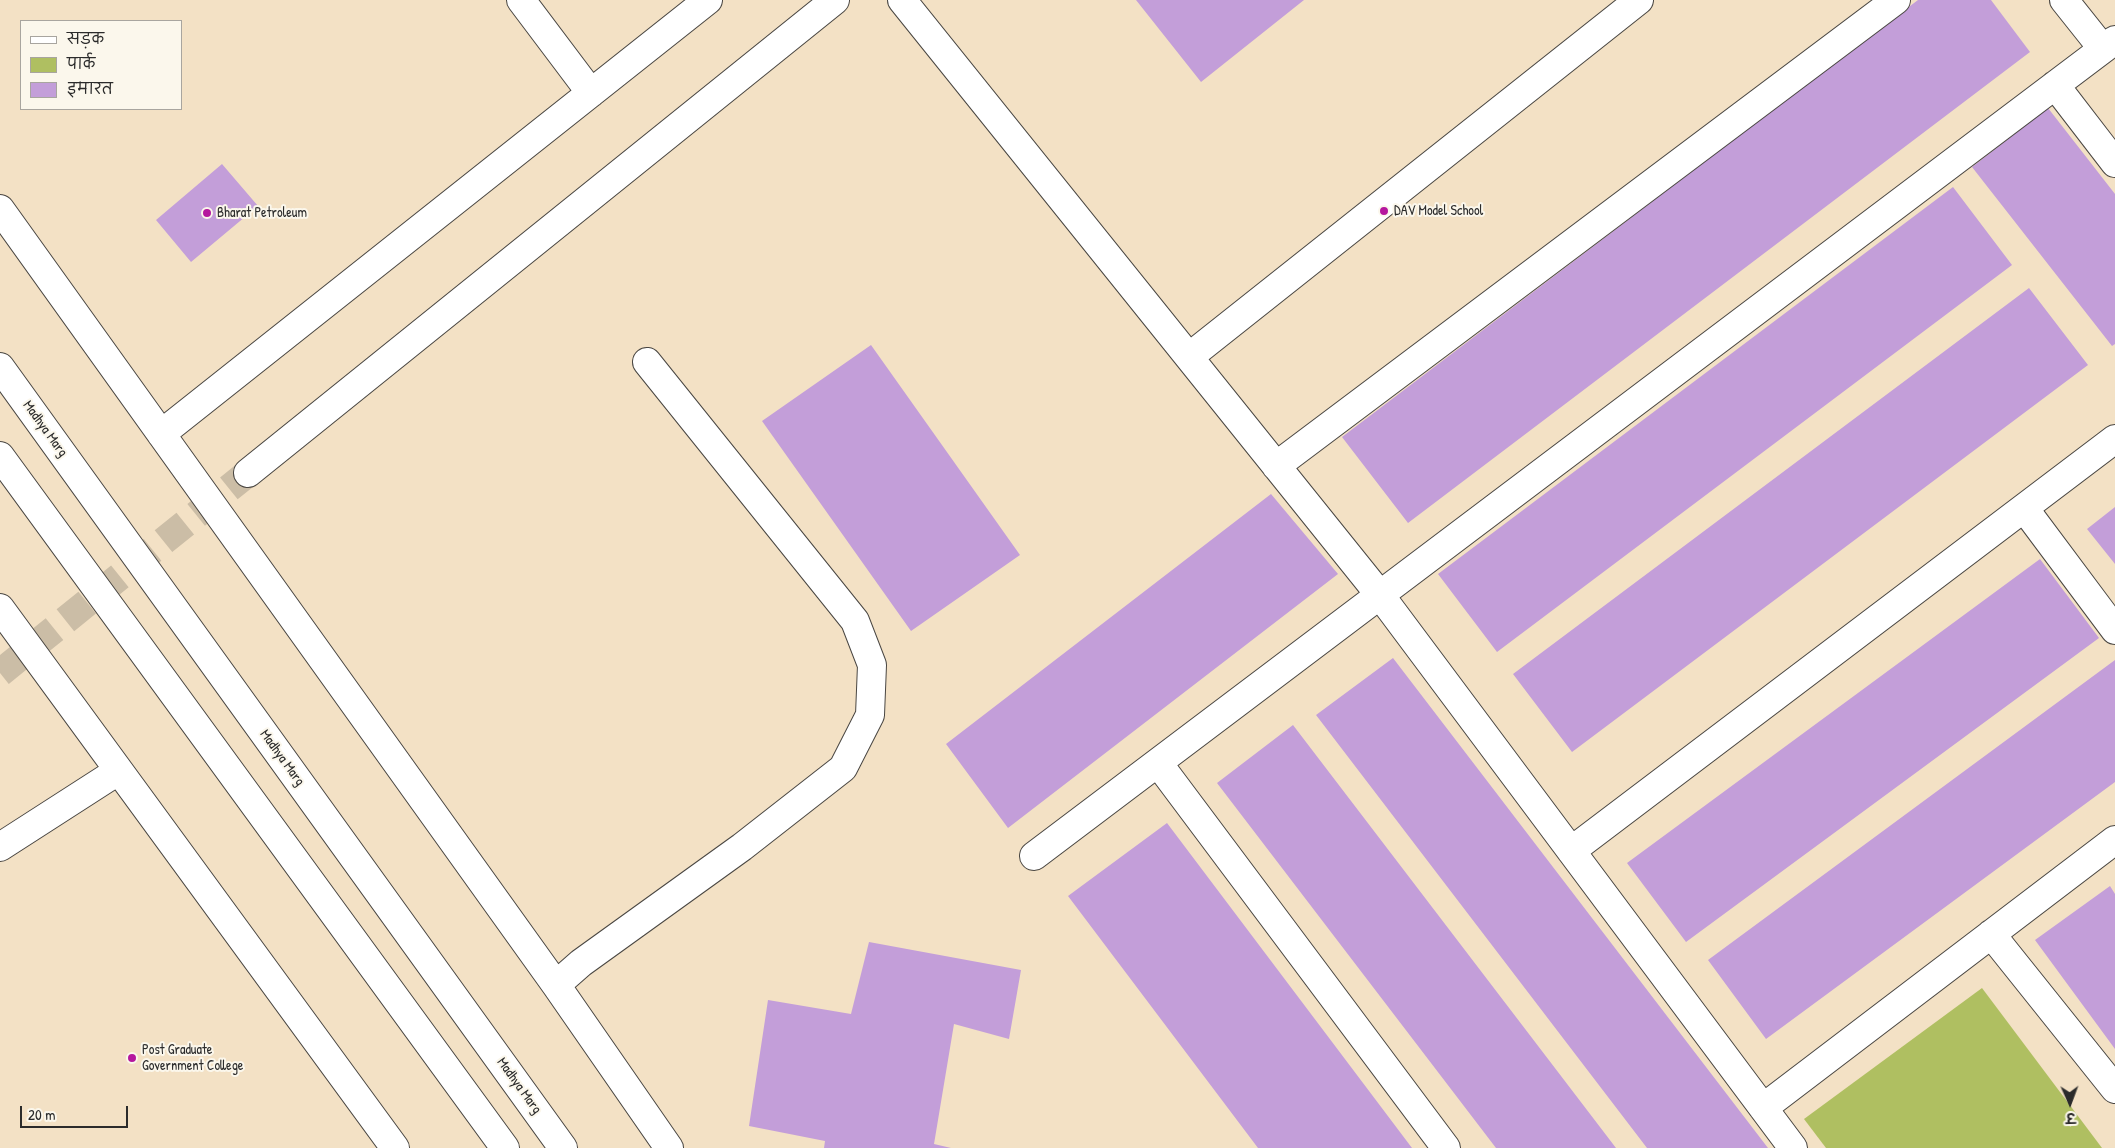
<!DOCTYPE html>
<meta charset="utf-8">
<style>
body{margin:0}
#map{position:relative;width:2115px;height:1148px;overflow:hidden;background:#f3e1c5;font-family:"Patrick Hand","Playpen Sans Deva",sans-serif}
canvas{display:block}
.legend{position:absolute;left:20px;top:20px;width:162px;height:90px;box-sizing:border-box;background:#fbf7ec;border:1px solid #a8a59f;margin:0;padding:6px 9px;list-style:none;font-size:15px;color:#2b2b2b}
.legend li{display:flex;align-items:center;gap:10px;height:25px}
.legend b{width:25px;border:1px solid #a8a59f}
.north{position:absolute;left:2045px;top:1078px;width:50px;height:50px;-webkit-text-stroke:4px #fbf7ec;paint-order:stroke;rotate:178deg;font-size:14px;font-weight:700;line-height:20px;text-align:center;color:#2b2b2b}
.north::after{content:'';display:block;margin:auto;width:18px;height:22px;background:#2b2b2b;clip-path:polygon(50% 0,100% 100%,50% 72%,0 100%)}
.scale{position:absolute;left:20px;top:1106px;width:108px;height:22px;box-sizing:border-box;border:2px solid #2b2b2b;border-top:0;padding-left:6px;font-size:15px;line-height:18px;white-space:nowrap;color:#2b2b2b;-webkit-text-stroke:4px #fbf7ec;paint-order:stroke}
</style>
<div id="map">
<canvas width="2115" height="1148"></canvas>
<ul class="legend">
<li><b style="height:6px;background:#fff"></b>सड़क</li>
<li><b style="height:14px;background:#afbf61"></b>पार्क</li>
<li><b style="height:14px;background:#c39ed9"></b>इमारत</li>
</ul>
<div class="north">उ</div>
<div class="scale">20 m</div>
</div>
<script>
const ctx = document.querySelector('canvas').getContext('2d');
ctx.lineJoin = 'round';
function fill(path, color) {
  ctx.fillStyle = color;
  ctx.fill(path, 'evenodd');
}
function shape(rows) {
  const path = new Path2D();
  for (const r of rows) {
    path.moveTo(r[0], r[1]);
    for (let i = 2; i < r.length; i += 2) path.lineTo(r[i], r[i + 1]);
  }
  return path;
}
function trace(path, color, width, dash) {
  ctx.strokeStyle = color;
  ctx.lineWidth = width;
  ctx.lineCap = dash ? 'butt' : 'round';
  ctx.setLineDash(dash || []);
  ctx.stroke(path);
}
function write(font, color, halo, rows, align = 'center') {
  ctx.font = font + ' "Patrick Hand",sans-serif';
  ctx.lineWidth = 4;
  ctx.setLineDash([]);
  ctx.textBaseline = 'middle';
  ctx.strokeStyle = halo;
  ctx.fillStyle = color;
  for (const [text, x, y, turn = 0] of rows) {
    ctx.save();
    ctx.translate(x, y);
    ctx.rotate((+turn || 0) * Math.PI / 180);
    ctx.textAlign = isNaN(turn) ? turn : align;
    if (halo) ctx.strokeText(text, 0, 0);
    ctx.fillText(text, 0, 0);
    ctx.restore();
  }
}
fill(shape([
 [1982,988,2102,1148,1826,1148,1804,1119]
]), '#afbf61');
fill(shape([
 [1136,0,1304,0,1201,82],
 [1918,0,1991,0,2030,52,1408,523,1342,437],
 [2048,108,2115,194,2115,344,2112,346,1972,167],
 [222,164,258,206,191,262,156,220],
 [1953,187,2012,265,1497,652,1438,574],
 [2029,288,2088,365,1572,752,1513,674],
 [871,345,1020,555,911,631,762,421],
 [1271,494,1338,574,1008,828,946,744],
 [2115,507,2115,564,2087,529],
 [2040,559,2099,638,1686,942,1627,863],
 [1393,658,1768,1148,1647,1148,1316,715],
 [2115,660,2115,782,1766,1039,1708,960],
 [1293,725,1616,1148,1496,1148,1217,783],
 [1167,823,1412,1148,1258,1148,1068,896],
 [2110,886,2115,894,2115,1049,2035,940],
 [869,942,1021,970,1009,1039,954,1024,934,1144,951,1148,824,1148,825,1141,749,1126,768,1000,851,1014]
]), '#c39ed9');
trace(shape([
 [0,673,248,473]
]), '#cbbda6', 28, [28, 14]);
const minor = shape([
 [521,0,591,93],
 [902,0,1380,595,1793,1148],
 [2064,0,2103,49],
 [2055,85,2115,163],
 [0,209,556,985,669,1148],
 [1189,357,1639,0],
 [161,434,708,0],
 [1276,466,1896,0],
 [248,473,835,0],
 [2024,508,2115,630],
 [0,608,395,1148],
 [1158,763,1446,1148],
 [0,847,118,771],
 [1571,851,2115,439],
 [1034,856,2115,40],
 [1991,934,2115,1089],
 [556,985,581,963,742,847,843,768,870,715,872,665,855,621,647,362],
 [1763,1108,2115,840]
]);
const major = shape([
 [0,367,563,1148],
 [0,456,505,1148]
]);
trace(minor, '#494642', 30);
trace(major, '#494642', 30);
trace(minor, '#fff', 28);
trace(major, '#fff', 28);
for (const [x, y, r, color] of [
 [1384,211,5,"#b5179e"],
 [207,213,5,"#b5179e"],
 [132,1058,5,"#b5179e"]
]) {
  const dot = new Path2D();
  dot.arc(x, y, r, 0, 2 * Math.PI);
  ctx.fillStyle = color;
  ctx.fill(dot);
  trace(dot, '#fbf7ec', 2);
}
write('14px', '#2b2b2b', '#fbf7ec', [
 ["DAV Model School",1394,211],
 ["Bharat Petroleum",217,213],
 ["Post Graduate",142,1050],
 ["Government College",142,1066]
], 'left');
write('14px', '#2b2b2b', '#fbf7ec', [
 ["Madhya Marg",45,429,54],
 ["Madhya Marg",282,758,54],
 ["Madhya Marg",519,1086,54]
]);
</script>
